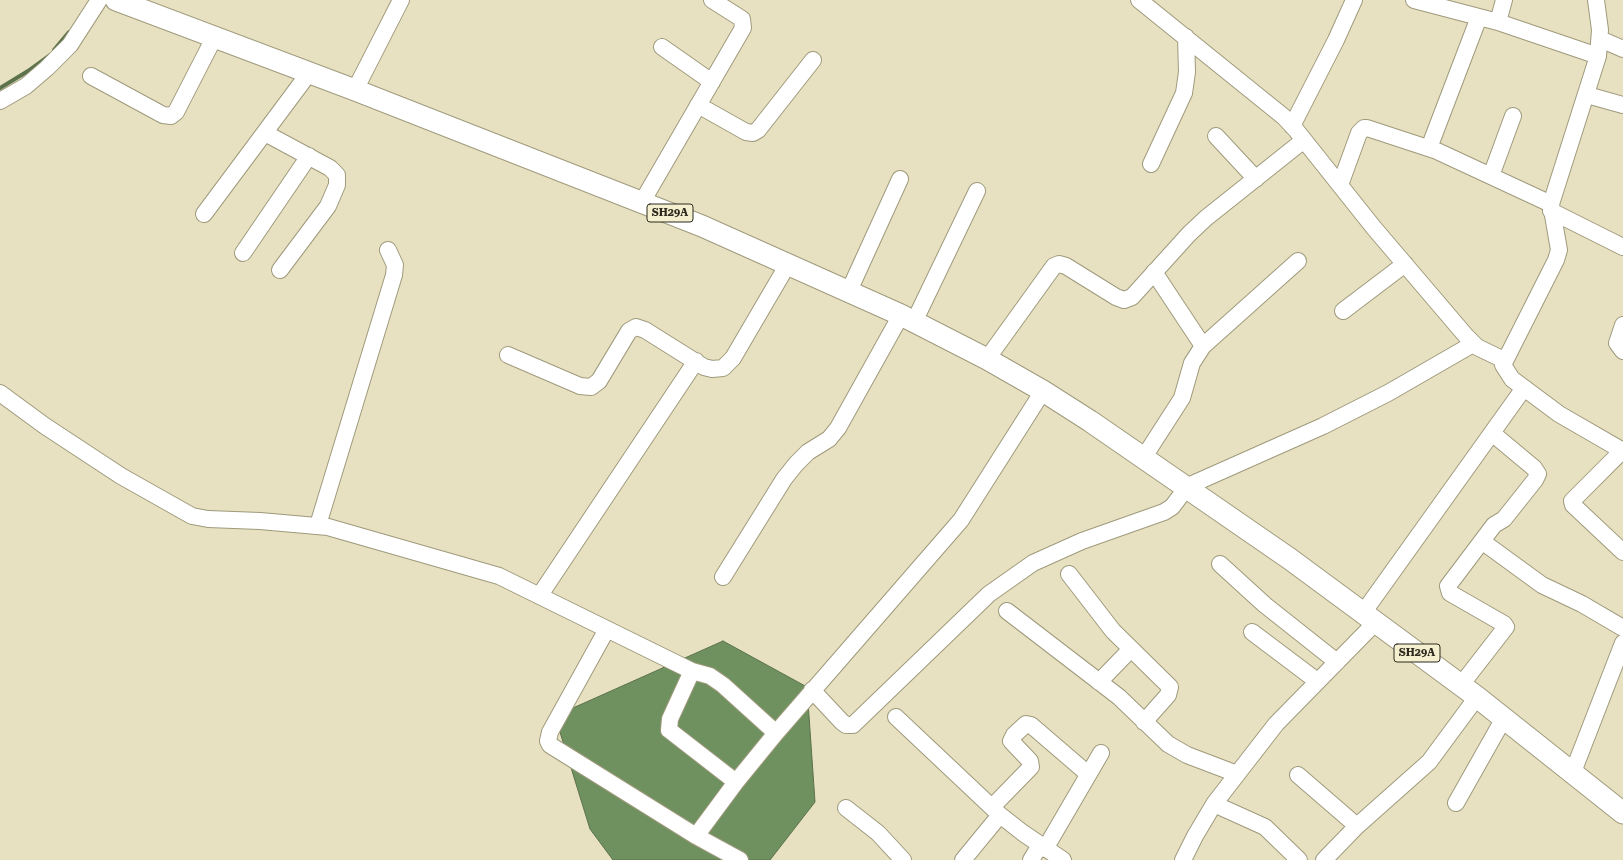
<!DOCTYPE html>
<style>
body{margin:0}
canvas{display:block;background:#e7e1c1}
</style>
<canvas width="1623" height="860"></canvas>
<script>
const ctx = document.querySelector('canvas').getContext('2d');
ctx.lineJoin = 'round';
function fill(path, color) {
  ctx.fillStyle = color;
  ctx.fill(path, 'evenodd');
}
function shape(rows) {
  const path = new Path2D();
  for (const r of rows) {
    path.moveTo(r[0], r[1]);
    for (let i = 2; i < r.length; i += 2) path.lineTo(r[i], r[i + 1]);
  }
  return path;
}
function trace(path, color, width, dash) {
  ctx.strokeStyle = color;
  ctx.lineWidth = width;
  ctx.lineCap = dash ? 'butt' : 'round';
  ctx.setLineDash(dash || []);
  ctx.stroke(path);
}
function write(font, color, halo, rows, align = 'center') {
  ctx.font = font + ' "Roboto Serif",serif';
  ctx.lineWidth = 4;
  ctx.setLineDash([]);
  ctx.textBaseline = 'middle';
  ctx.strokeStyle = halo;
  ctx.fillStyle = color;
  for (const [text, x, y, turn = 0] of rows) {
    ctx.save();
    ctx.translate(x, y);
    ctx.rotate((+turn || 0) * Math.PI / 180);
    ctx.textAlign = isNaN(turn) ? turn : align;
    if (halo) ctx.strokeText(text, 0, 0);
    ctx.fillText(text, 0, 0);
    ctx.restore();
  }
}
const water = shape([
 [723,641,807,687,815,802,770,860,613,860,590,829,555,716,723,641]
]);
fill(water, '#6f9160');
trace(water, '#5b724c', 1);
trace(shape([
 [54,50,69,32],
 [0,88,28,71,50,55]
]), '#5b724c', 4);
const minor = shape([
 [1139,0,1284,117,1296,130,1374,228,1466,336,1477,347,1504,360],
 [1414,0,1498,22,1598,56],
 [1596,0,1600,30,1598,56,1551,204,1559,250,1556,260,1503,365,1512,379,1559,414,1623,451],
 [1498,22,1504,0],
 [1600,39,1623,49],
 [662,47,712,82],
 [91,76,163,115,171,116,176,112,215,36],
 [355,90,401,0],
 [1587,95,1623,105],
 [0,101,26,86,47,68,70,45,99,0],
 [698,105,746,132,753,133,758,130,813,60],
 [1292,126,1336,40,1354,0],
 [265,133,330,168,337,175,337,185,328,206,280,270],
 [1216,136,1256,179],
 [1429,148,1479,17],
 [1151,164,1184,93,1187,72,1186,37],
 [1491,176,1513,116],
 [1340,185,1359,133,1364,128,1367,128,1437,151,1551,204],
 [642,202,743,28,742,19,712,0],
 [1551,211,1623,247],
 [204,214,309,73],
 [243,253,309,156],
 [1154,272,1203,346],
 [849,291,900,179],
 [1343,311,1405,264],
 [914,322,977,191],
 [1623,325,1617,343,1623,351],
 [508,355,580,386,591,387,599,381,629,331,636,327,645,330,704,367,712,369,723,368,733,358,788,264],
 [987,359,1054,266,1059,264,1066,266,1116,297,1124,300,1132,297,1189,234,1206,218,1304,140],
 [0,393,45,426,121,476,192,516,208,519,260,521,328,527,499,576,692,671,710,676,723,685,776,733],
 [1623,450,1572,501,1573,505,1623,552],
 [1144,457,1182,398,1192,363,1203,346,1298,261],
 [318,525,394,275,395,265,388,250],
 [1483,542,1542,585,1582,604,1623,628],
 [1220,564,1265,605,1337,662],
 [1069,574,1113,631,1170,687,1168,695,1144,722],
 [723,577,784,479,796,464,808,452,829,439,838,428,901,315],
 [540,595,696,361],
 [1007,611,1119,697,1168,744,1187,755,1237,774],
 [1363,613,1524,388],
 [607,629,550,732,548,741,550,745,696,836,740,860],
 [1252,632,1317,681],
 [692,671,670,719,669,730,736,782],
 [1099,682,1131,649],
 [1461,685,1506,627,1504,624,1450,593,1448,586,1494,525,1504,519,1535,480,1538,474,1534,468,1492,433],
 [812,690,842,722,846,725,853,725,989,594,1033,563,1082,541,1164,512,1172,507,1188,486,1323,426,1388,393,1473,344],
 [896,717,1000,815,1023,833,1063,860],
 [1573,772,1623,643],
 [1298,775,1357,826],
 [1456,803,1504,718],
 [1214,804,1265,827,1299,860],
 [992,807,1031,767,1030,761,1011,741,1014,735,1026,724,1031,725,1088,774],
 [846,808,878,833,903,860],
 [696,836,736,782,776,733,961,520,1043,391],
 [1045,849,1101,753],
 [963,860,1000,815],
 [1031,860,1040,845],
 [1183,860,1195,836,1214,804,1276,724,1376,622],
 [1324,860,1357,826,1429,762,1477,697]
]);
const major = shape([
 [116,0,355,90,702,226,901,315,987,359,1043,391,1090,421,1290,559,1477,697,1623,813]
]);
trace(minor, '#9f9a7c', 18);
trace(major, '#9f9a7c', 23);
trace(minor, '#fff', 16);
trace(major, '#fff', 21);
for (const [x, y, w] of [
 [670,213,46],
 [1417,653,46]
]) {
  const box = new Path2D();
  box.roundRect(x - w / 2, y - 9, w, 18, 3);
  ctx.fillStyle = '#f4efce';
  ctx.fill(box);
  trace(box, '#2d2b1f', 1);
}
write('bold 11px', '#2d2b1f', null, [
 ["SH29A",670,213],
 ["SH29A",1417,653]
]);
</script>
